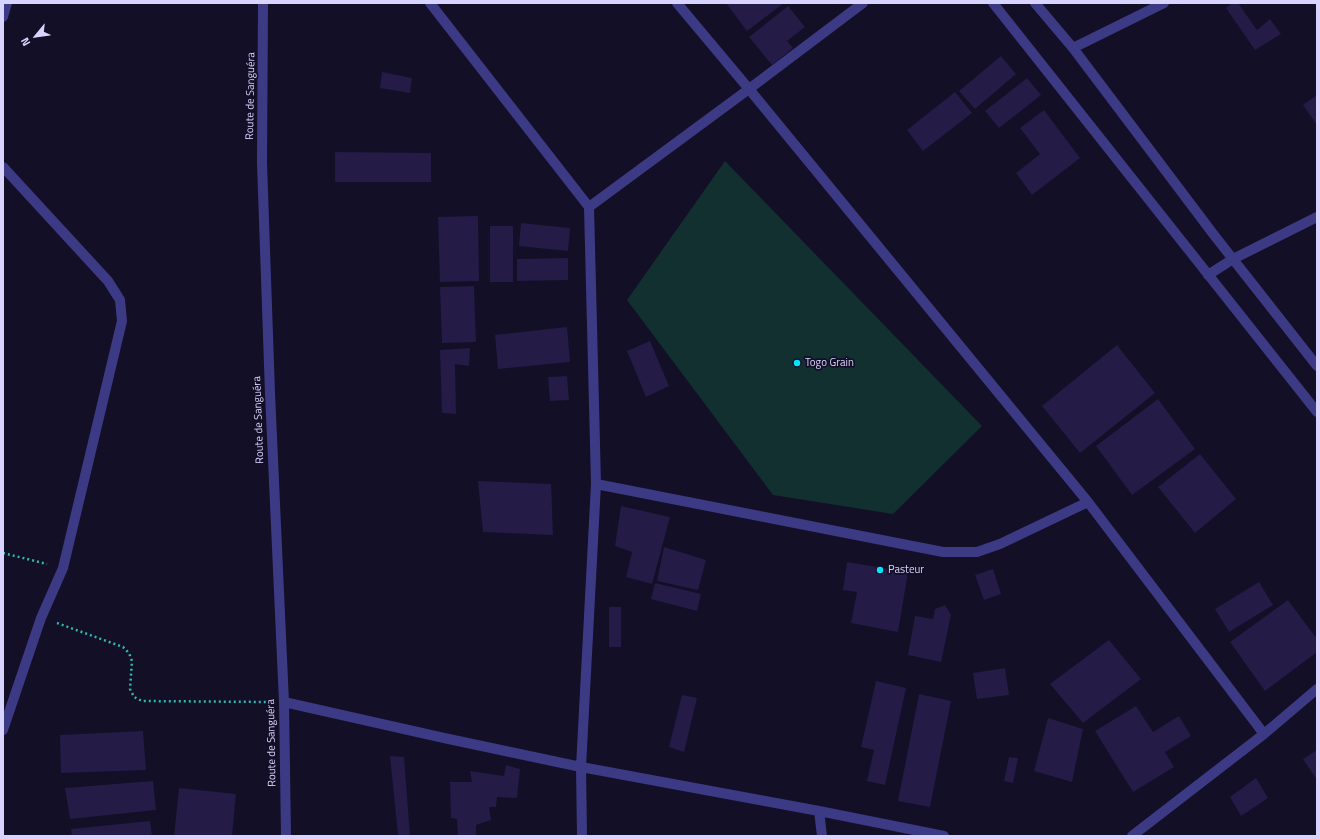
<!DOCTYPE html>
<meta charset="utf-8">
<style>
body{margin:0}
#map{position:relative;width:1320px;height:839px;overflow:hidden;background:#130f26;font-family:"Titillium Web",sans-serif}
canvas{display:block}
.frame{position:absolute;inset:0;border:4px solid #d9d4ff;pointer-events:none}
.north{position:absolute;left:16px;top:16px;width:40px;height:40px;-webkit-text-stroke:3px #130f26;paint-order:stroke;rotate:241deg;font-size:11px;font-weight:700;line-height:16px;text-align:center;color:#d9d4ff}
.north::after{content:'';display:block;margin:auto;width:14px;height:18px;background:#d9d4ff;clip-path:polygon(50% 0,100% 100%,50% 72%,0 100%)}
</style>
<div id="map">
<canvas width="1320" height="839"></canvas>
<div class="frame"></div>
<div class="north">N</div>
</div>
<script>
const ctx = document.querySelector('canvas').getContext('2d');
ctx.lineJoin = 'round';
function fill(path, color) {
  ctx.fillStyle = color;
  ctx.fill(path, 'evenodd');
}
function shape(rows) {
  const path = new Path2D();
  for (const r of rows) {
    path.moveTo(r[0], r[1]);
    for (let i = 2; i < r.length; i += 2) path.lineTo(r[i], r[i + 1]);
  }
  return path;
}
function trace(path, color, width, dash) {
  ctx.strokeStyle = color;
  ctx.lineWidth = width;
  ctx.lineCap = dash ? 'butt' : 'round';
  ctx.setLineDash(dash || []);
  ctx.stroke(path);
}
function write(font, color, halo, rows, align = 'center') {
  ctx.font = font + ' "Titillium Web",sans-serif';
  ctx.lineWidth = 3.5;
  ctx.setLineDash([]);
  ctx.textBaseline = 'middle';
  ctx.strokeStyle = halo;
  ctx.fillStyle = color;
  for (const [text, x, y, turn = 0] of rows) {
    ctx.save();
    ctx.translate(x, y);
    ctx.rotate((+turn || 0) * Math.PI / 180);
    ctx.textAlign = isNaN(turn) ? turn : align;
    if (halo) ctx.strokeText(text, 0, 0);
    ctx.fillText(text, 0, 0);
    ctx.restore();
  }
}
fill(shape([
 [725,161,982,426,893,514,773,495,627,300]
]), '#12302f');
fill(shape([
 [726,3,784,3,747,31],
 [1232,3,1238,3,1257,30,1270,19,1281,34,1255,50,1226,8],
 [788,6,805,27,787,41,793,48,772,65,749,37],
 [1001,56,1016,74,975,109,959,91],
 [382,72,412,78,410,93,380,88],
 [1027,78,1041,95,999,128,985,111],
 [955,92,972,113,923,151,907,130],
 [1317,95,1317,125,1303,105],
 [1044,110,1080,158,1032,195,1016,173,1040,154,1020,128],
 [335,152,431,153,431,182,335,182],
 [478,216,479,281,440,282,438,217],
 [521,223,570,228,568,251,519,246],
 [490,226,513,226,513,282,490,282],
 [568,258,568,280,517,281,517,259],
 [474,286,476,342,442,343,440,287],
 [567,327,570,362,498,369,495,335],
 [650,341,669,386,646,397,627,351],
 [1117,345,1155,393,1080,453,1042,406],
 [470,348,469,366,455,364,456,414,442,413,440,350],
 [567,376,569,400,550,401,548,377],
 [1158,399,1195,449,1132,495,1096,446],
 [1200,454,1236,499,1195,533,1158,487],
 [478,481,551,484,553,535,483,532],
 [621,506,670,517,652,584,626,577,632,552,615,546],
 [664,547,706,560,698,590,657,581],
 [847,562,908,572,898,632,851,623,857,592,843,590],
 [993,569,1001,594,984,600,975,575],
 [1259,582,1273,605,1229,632,1215,609],
 [655,583,701,594,697,611,651,599],
 [1288,600,1317,639,1317,652,1265,691,1230,642],
 [945,605,951,615,941,662,908,655,915,616,933,619,935,609],
 [609,607,621,607,621,647,609,647],
 [1109,640,1141,679,1083,723,1050,684],
 [1005,668,1009,695,977,699,973,673],
 [876,681,906,688,885,785,867,781,874,750,861,747],
 [919,694,951,701,930,807,898,801],
 [682,695,697,698,684,752,669,747],
 [1136,706,1153,732,1179,716,1191,736,1165,752,1174,767,1133,792,1095,731],
 [1048,718,1083,729,1072,782,1034,771],
 [143,731,146,770,61,773,60,735],
 [1317,750,1317,780,1303,759],
 [390,756,404,757,410,836,398,836],
 [1009,757,1018,758,1013,783,1004,781],
 [506,765,520,769,517,798,497,797,496,807,489,807,491,820,476,825,476,836,458,836,457,819,451,818,450,782,472,782,470,771,504,776],
 [1256,778,1268,798,1241,816,1230,797],
 [153,781,156,810,70,819,65,788],
 [179,788,236,794,232,836,174,836],
 [150,821,152,836,72,836,71,829]
]), '#241b47');
trace(shape([
 [3,553,47,564],
 [57,623,123,647,129,653,132,661,130,689,134,697,142,701,268,702]
]), '#2fb8b0', 2.5, [2, 3]);
trace(shape([
 [263,3,262,163,270,393,284,702,286,836],
 [430,3,589,207,596,484,581,767,582,836],
 [863,3,749,89,1088,502,1264,734],
 [993,3,1317,412],
 [1035,3,1073,48,1214,235,1317,366],
 [3,17,7,3],
 [1073,48,1164,3],
 [3,167,108,281,120,300,122,321,63,568,41,618,3,730],
 [589,207,749,89,677,3],
 [1208,275,1233,259,1317,217],
 [596,484,943,552,977,552,1000,544,1088,502],
 [284,702,444,738,581,767,819,811,944,836],
 [819,811,822,836],
 [1132,836,1264,734,1317,689]
]), '#3d3a85', 10);
for (const [x, y, r, color] of [
 [797,363,4,"#00e5ff"],
 [880,570,4,"#00e5ff"]
]) {
  const dot = new Path2D();
  dot.arc(x, y, r, 0, 2 * Math.PI);
  ctx.fillStyle = color;
  ctx.fill(dot);
  trace(dot, '#130f26', 1.5);
}
write('11px', '#d9d4ff', '#130f26', [
 ["Route de Sanguéra",251,96,-89],
 ["Route de Sanguéra",259,420,-92],
 ["Route de Sanguéra",272,743,-91]
]);
write('11px', '#d9d4ff', '#130f26', [
 ["Togo Grain",805,363],
 ["Pasteur",888,570]
], 'left');
</script>
